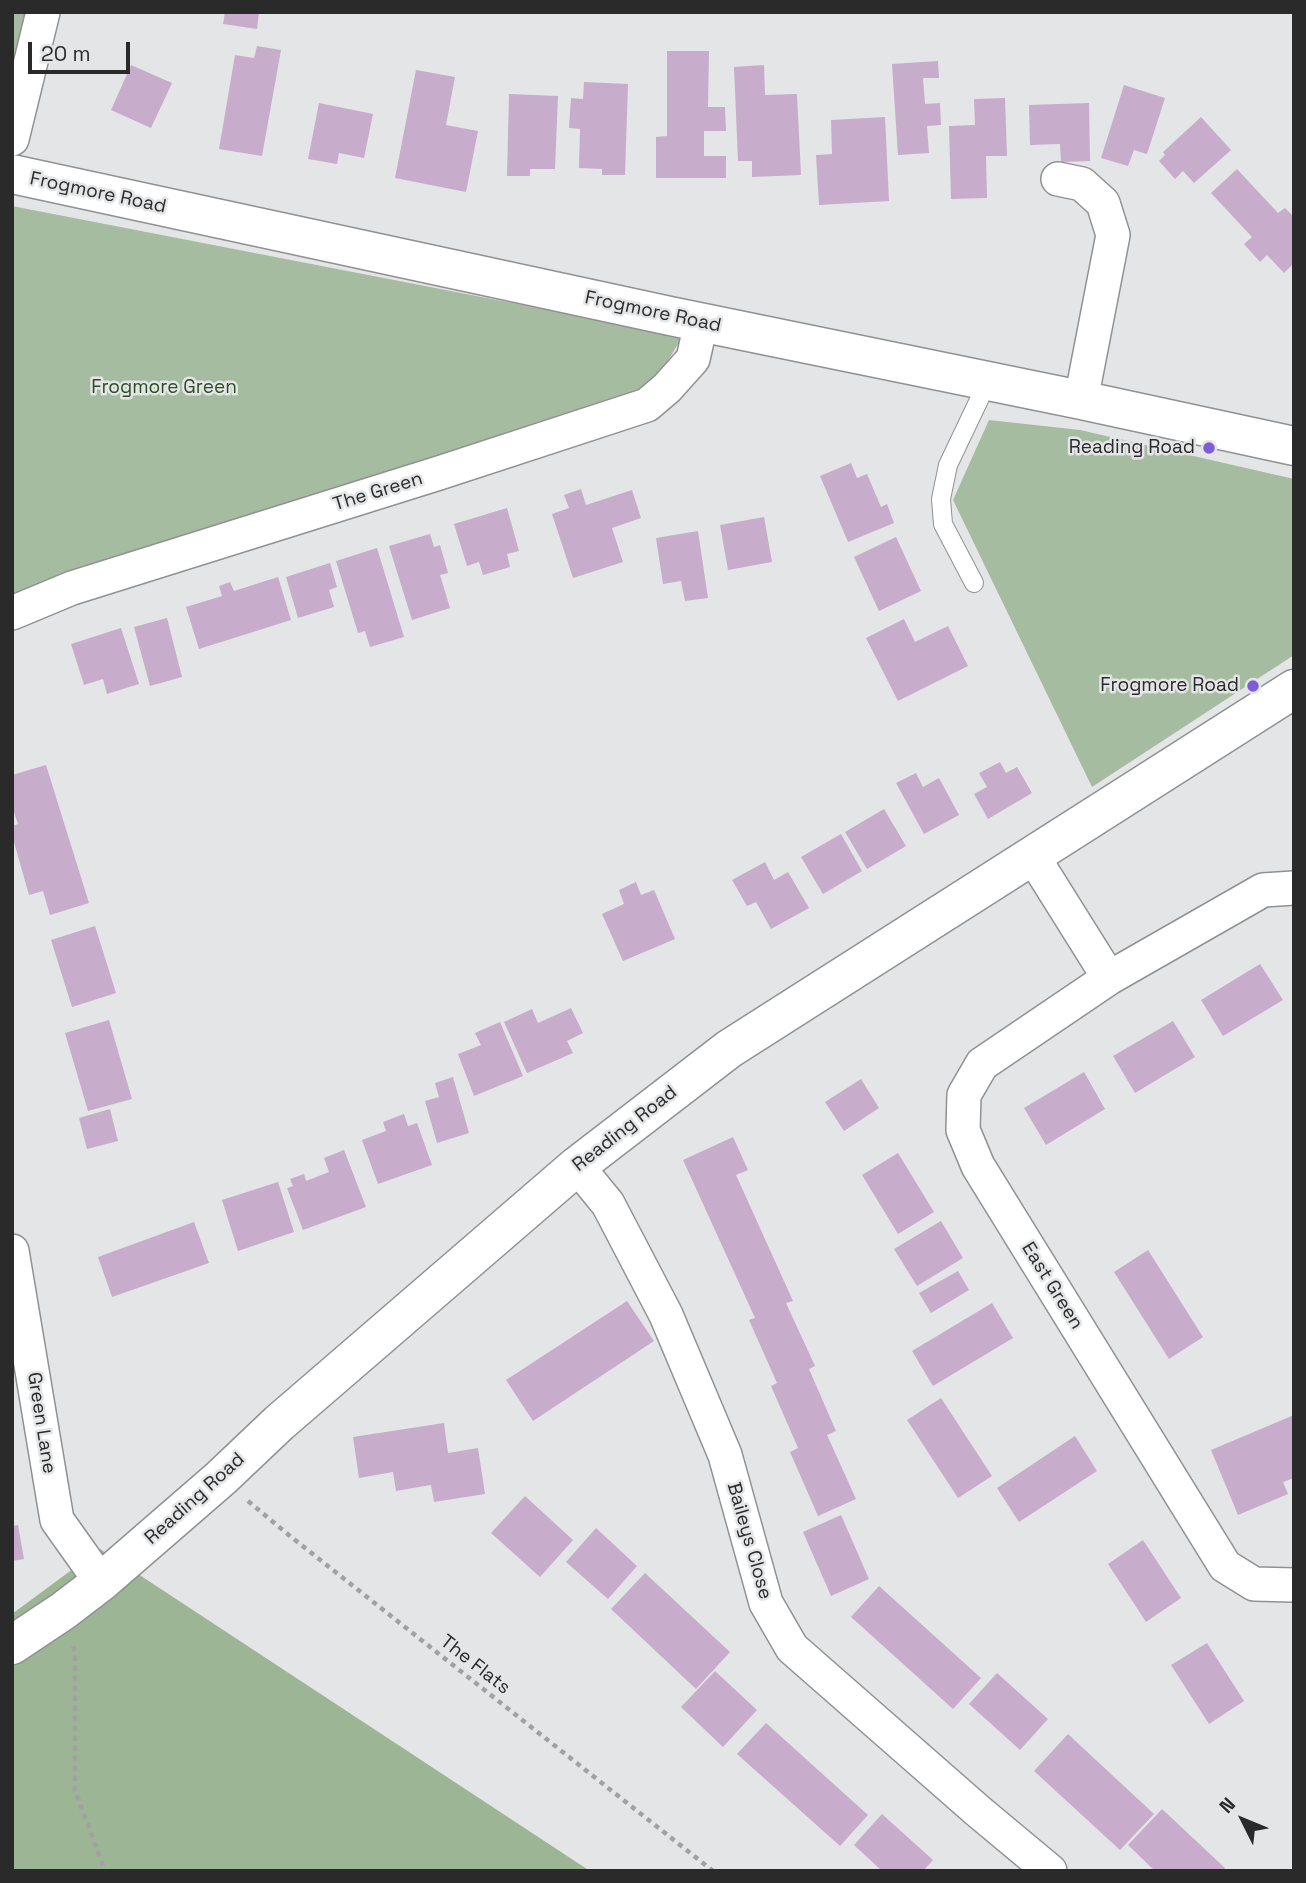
<!DOCTYPE html>
<style>
body{margin:0}
#map{position:relative;width:1306px;height:1883px;overflow:hidden;background:#e4e5e6;font-family:"Space Grotesk",sans-serif}
canvas{display:block}
.frame{position:absolute;inset:0;border:14px solid #2a2a2b;pointer-events:none}
.north{position:absolute;left:1208px;top:1785px;width:70px;height:70px;-webkit-text-stroke:5px #e4e5e6;paint-order:stroke;rotate:313deg;font-size:19px;font-weight:700;line-height:28px;text-align:center;color:#2a2a2b}
.north::after{content:'';display:block;margin:auto;width:24px;height:32px;background:#2a2a2b;clip-path:polygon(50% 0,100% 100%,50% 72%,0 100%)}
.scale{position:absolute;left:28px;top:42px;width:102px;height:32px;box-sizing:border-box;border:4px solid #2a2a2b;border-top:0;padding-left:9px;font-size:21px;line-height:24px;white-space:nowrap;color:#2a2a2b;-webkit-text-stroke:5px #e4e5e6;paint-order:stroke}
</style>
<div id="map">
<canvas width="1306" height="1883"></canvas>
<div class="frame"></div>
<div class="north">N</div>
<div class="scale">20 m</div>
</div>
<script>
const ctx = document.querySelector('canvas').getContext('2d');
ctx.lineJoin = 'round';
function fill(path, color) {
  ctx.fillStyle = color;
  ctx.fill(path, 'evenodd');
}
function shape(rows) {
  const path = new Path2D();
  for (const r of rows) {
    path.moveTo(r[0], r[1]);
    for (let i = 2; i < r.length; i += 2) path.lineTo(r[i], r[i + 1]);
  }
  return path;
}
function trace(path, color, width, dash) {
  ctx.strokeStyle = color;
  ctx.lineWidth = width;
  ctx.lineCap = dash ? 'butt' : 'round';
  ctx.setLineDash(dash || []);
  ctx.stroke(path);
}
function write(font, color, halo, rows, align = 'center') {
  ctx.font = font + ' "Space Grotesk",sans-serif';
  ctx.lineWidth = 5;
  ctx.setLineDash([]);
  ctx.textBaseline = 'middle';
  ctx.strokeStyle = halo;
  ctx.fillStyle = color;
  for (const [text, x, y, turn = 0] of rows) {
    ctx.save();
    ctx.translate(x, y);
    ctx.rotate((+turn || 0) * Math.PI / 180);
    ctx.textAlign = isNaN(turn) ? turn : align;
    if (halo) ctx.strokeText(text, 0, 0);
    ctx.fillText(text, 0, 0);
    ctx.restore();
  }
}
fill(shape([
 [12,12,29,12,12,74],
 [12,206,683,336,659,375,603,413,218,531,143,548,63,574,12,596],
 [989,420,1080,430,1294,479,1294,655,1092,787,953,500]
]), '#a6bca0');
fill(shape([
 [100,1549,590,1871,12,1871,12,1614]
]), '#9cb595');
fill(shape([
 [225,12,259,12,257,29,223,24],
 [257,46,281,50,262,156,219,149,235,55,254,58],
 [667,51,709,51,708,107,725,107,726,131,704,131,704,156,726,156,726,178,656,178,656,137,667,136],
 [938,61,939,78,923,78,925,104,940,103,941,125,927,126,929,153,898,155,892,64],
 [131,65,172,83,151,128,111,110],
 [764,65,765,95,797,94,801,175,752,177,752,161,738,161,734,67],
 [416,70,455,77,446,125,478,131,466,192,395,178],
 [584,82,628,84,625,175,602,175,602,169,579,168,580,129,569,128,571,98,583,99],
 [1124,85,1165,98,1147,154,1134,150,1128,166,1101,158],
 [509,94,558,96,555,169,530,169,530,176,507,176],
 [1005,98,1007,156,986,156,987,198,951,199,949,126,975,125,974,99],
 [319,103,373,114,364,158,339,153,337,164,308,159],
 [1089,103,1090,161,1061,162,1060,144,1030,145,1029,105],
 [885,117,889,201,819,205,816,155,832,154,831,120],
 [1201,117,1231,150,1194,183,1183,171,1175,179,1159,161,1165,155,1163,152],
 [1237,169,1278,213,1285,208,1294,217,1294,263,1284,273,1267,255,1260,262,1244,244,1252,237,1211,193],
 [851,463,857,478,867,474,881,507,887,504,894,523,848,542,820,476],
 [581,489,586,505,632,490,641,518,612,528,623,562,573,578,552,514,569,508,564,495],
 [507,508,519,551,507,554,510,567,483,575,479,562,467,566,454,524],
 [764,517,772,562,728,570,720,525],
 [698,531,708,598,685,601,681,581,663,584,656,538],
 [430,534,434,547,440,545,448,573,440,575,450,608,412,620,389,546],
 [896,537,921,591,879,611,854,557],
 [377,548,404,637,370,647,365,631,358,633,336,561],
 [330,563,337,587,329,590,334,607,298,618,286,577],
 [278,577,291,620,199,649,186,607,222,596,219,586,230,582,234,591],
 [167,618,182,677,150,686,134,627],
 [904,619,915,642,948,626,968,666,898,701,866,638],
 [121,628,139,684,107,694,103,679,84,685,71,644],
 [1000,762,1006,773,1017,767,1032,793,988,819,974,794,987,787,979,773],
 [46,765,89,903,50,915,43,891,29,895,12,835,12,826,18,824,12,806,12,775],
 [916,773,923,787,939,778,959,815,924,834,896,783],
 [884,809,906,846,867,869,845,832],
 [841,834,862,871,823,894,801,857],
 [765,862,774,880,788,872,809,908,771,929,756,902,747,906,732,880],
 [636,882,641,895,654,890,675,939,623,961,602,914,624,904,619,890],
 [95,926,116,993,72,1007,51,940],
 [1260,964,1283,1000,1223,1036,1201,1000],
 [571,1008,583,1033,567,1041,573,1053,527,1073,504,1022,532,1009,538,1023],
 [109,1020,132,1099,88,1111,65,1033],
 [1173,1021,1195,1057,1135,1093,1113,1056],
 [500,1022,523,1076,474,1096,458,1054,481,1045,475,1033],
 [1084,1072,1105,1109,1046,1145,1024,1108],
 [453,1077,469,1133,437,1143,425,1101,439,1097,435,1083],
 [861,1079,879,1108,844,1131,825,1102],
 [110,1109,118,1141,87,1149,79,1118],
 [404,1114,408,1126,417,1123,432,1165,378,1184,362,1140,386,1131,383,1122],
 [733,1137,748,1170,736,1175,793,1301,786,1303,815,1366,809,1369,836,1431,827,1435,856,1499,818,1516,790,1452,798,1448,771,1386,777,1383,749,1320,755,1318,683,1160],
 [344,1150,366,1207,303,1230,287,1188,293,1186,290,1179,304,1174,306,1181,329,1172,324,1158],
 [898,1153,934,1212,898,1234,862,1175],
 [278,1182,294,1232,238,1251,222,1200],
 [941,1221,963,1258,917,1286,894,1249],
 [194,1222,209,1263,112,1297,98,1257],
 [1148,1250,1203,1337,1169,1359,1114,1272],
 [958,1271,969,1290,931,1313,919,1293],
 [627,1301,654,1341,533,1421,506,1380],
 [992,1303,1013,1338,933,1386,912,1351],
 [941,1398,992,1476,958,1498,907,1420],
 [1294,1415,1294,1478,1283,1482,1288,1494,1238,1515,1211,1450],
 [444,1423,448,1453,478,1448,485,1494,434,1502,431,1485,396,1491,393,1472,359,1478,353,1437],
 [1075,1436,1097,1471,1019,1522,997,1488],
 [525,1496,573,1540,540,1577,491,1533],
 [841,1515,869,1579,831,1596,803,1532],
 [18,1525,24,1559,12,1561,12,1526],
 [596,1528,637,1566,608,1599,566,1562],
 [1143,1540,1181,1598,1146,1622,1108,1564],
 [645,1573,730,1652,696,1689,611,1609],
 [879,1586,981,1678,953,1709,851,1617],
 [1207,1643,1244,1701,1209,1724,1171,1665],
 [715,1671,757,1710,723,1747,681,1707],
 [997,1673,1048,1719,1020,1750,969,1704],
 [766,1723,868,1815,840,1846,737,1754],
 [1068,1734,1154,1814,1120,1850,1034,1771],
 [1162,1809,1225,1868,1223,1871,1155,1871,1128,1845],
 [882,1814,933,1860,923,1871,882,1871,854,1845]
]), '#c8accc');
const lane = shape([
 [974,583,943,524,941,499,948,465,988,381]
]);
const street = shape([
 [12,139,43,12],
 [1058,179,1082,184,1103,203,1113,235,1081,400],
 [12,613,72,588,439,473,647,405,667,388,693,359,701,323],
 [1032,855,1109,978],
 [1294,888,1263,890,1109,978,982,1064,964,1095,963,1130,978,1166,1225,1566,1254,1584,1294,1585],
 [577,1166,608,1204,666,1315,725,1455,766,1603,792,1648,978,1811,1050,1871],
 [12,1251,57,1520,101,1582]
]);
const secondary = shape([
 [12,174,670,316,1081,400,1294,446],
 [12,1645,63,1611,101,1582,221,1478,279,1423,577,1166,729,1049,1294,689]
]);
trace(lane, '#909192', 20);
trace(street, '#909192', 36);
trace(secondary, '#909192', 41);
trace(shape([
 [248,1501,290,1536,713,1871],
 [73,1646,75,1652,75,1790,105,1871]
]), '#a1a1a2', 4.5, [5, 5]);
trace(lane, '#fff', 18);
trace(street, '#fff', 33);
trace(secondary, '#fff', 38);
for (const [x, y, r, color] of [
 [1209,448,7,"#7d5cd6"],
 [1253,686,7,"#7d5cd6"]
]) {
  const dot = new Path2D();
  dot.arc(x, y, r, 0, 2 * Math.PI);
  ctx.fillStyle = color;
  ctx.fill(dot);
  trace(dot, '#e4e5e6', 2.5);
}
write('19px', '#2a2a2b', '#e4e5e6', [
 ["Frogmore Road",98,193,12],
 ["Frogmore Road",653,312,12],
 ["The Green",378,492,-17],
 ["Reading Road",625,1129,-38],
 ["East Green",1052,1286,58],
 ["Green Lane",41,1423,81],
 ["Reading Road",195,1499,-42],
 ["Baileys Close",749,1541,74],
 ["The Flats",475,1665,38]
]);
write('19px', '#2b4e20', '#e4e5e6', [
 ["Frogmore Green",164,388]
]);
write('19px', '#2a2a2b', '#e4e5e6', [
 ["Reading Road",1195,448],
 ["Frogmore Road",1239,686]
], 'right');
</script>
